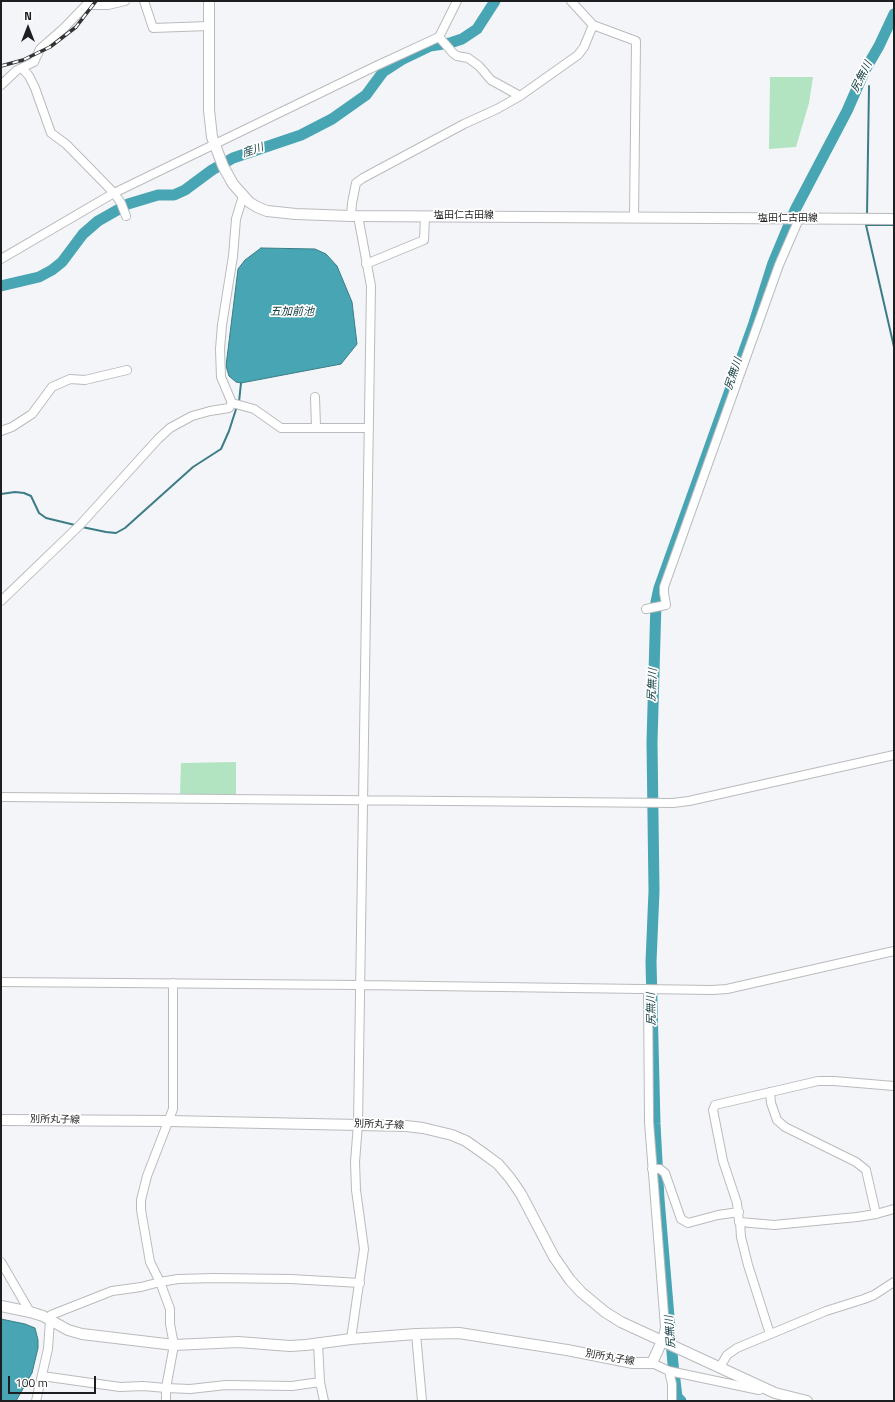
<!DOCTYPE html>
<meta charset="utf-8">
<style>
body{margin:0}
#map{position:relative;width:895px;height:1402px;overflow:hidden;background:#f4f5f8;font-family:"Titillium Web",sans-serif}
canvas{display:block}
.frame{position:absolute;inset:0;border:2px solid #1d1e1f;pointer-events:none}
.north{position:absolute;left:8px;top:8px;width:40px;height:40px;-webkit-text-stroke:3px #fff;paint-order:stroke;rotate:0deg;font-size:11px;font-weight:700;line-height:16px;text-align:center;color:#1d1e1f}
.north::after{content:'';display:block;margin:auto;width:14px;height:18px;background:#1d1e1f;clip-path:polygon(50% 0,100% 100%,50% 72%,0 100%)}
.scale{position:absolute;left:8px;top:1376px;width:88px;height:18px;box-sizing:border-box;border:2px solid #1d1e1f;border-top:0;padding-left:5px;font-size:12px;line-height:14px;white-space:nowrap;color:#1d1e1f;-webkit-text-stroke:3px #fff;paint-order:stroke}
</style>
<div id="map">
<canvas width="895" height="1402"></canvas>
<div class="frame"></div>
<div class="north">N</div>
<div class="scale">100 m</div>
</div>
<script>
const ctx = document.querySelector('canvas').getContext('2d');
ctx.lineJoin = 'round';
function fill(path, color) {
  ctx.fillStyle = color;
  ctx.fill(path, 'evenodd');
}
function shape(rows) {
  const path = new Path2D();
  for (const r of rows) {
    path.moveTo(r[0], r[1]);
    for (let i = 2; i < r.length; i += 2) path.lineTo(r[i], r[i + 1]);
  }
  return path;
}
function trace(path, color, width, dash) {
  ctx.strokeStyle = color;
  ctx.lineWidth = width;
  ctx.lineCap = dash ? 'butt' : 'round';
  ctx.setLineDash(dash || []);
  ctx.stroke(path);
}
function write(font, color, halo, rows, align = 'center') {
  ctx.font = font + ' "Titillium Web","Noto Sans JP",sans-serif';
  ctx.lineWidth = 3.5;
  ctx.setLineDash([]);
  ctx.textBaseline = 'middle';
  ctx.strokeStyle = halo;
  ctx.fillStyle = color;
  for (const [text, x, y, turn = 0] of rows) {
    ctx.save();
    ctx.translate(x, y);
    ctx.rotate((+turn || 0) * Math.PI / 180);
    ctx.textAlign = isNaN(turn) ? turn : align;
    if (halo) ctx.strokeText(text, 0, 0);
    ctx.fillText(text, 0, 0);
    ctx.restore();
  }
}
fill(shape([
 [770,77,813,77,809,103,796,147,769,149],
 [236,762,236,795,180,794,181,763]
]), '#b2e4c1');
const water = shape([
 [261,248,315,249,326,254,337,266,352,302,357,344,341,364,241,383,236,382,229,376,226,366,238,269,245,260,261,248],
 [1,1319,25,1324,35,1328,38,1340,38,1348,32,1373,16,1401,1,1401,1,1319]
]);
fill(water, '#48a5b3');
trace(water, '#3b7c87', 1);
trace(shape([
 [867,215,869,86],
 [894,225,866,225,894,347],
 [239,402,241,383],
 [1,494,15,492,24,493,31,496,39,513,46,518,75,525],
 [82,527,106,532,116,533,125,528,193,467,221,449,229,431,237,406],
 [676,1401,677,1397]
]), '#3b7c87', 2);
trace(shape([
 [1,286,39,277,52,270,62,262,83,234,98,221,128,204,158,195,174,195,185,190,212,170,233,158,301,135,332,119,366,95,383,72,403,59,430,46,450,43,462,39,477,29,495,1],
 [681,1401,677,1397,673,1364,659,1199,655,1124,651,962,654,891,652,742,656,602,659,588,754,323,773,263,795,210,847,111,865,70,879,46,894,14]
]), '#48a5b3', 11);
const minor = shape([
 [144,1,153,28,209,26],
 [571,1,593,25,636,41,634,218],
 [87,5,108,5,125,1],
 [439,37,453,53,457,56,468,58,479,66,491,80,520,96],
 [22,68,29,76,35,88,51,133,66,144,114,193,121,203,126,216],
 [1,85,17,70,34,62,40,49,64,28,90,1],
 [243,196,236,219,233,256,222,325,220,349,221,377,232,403,254,409,281,428,369,428],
 [351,216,352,203,356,183,363,178,464,124,497,109,520,96,578,55,584,47,593,25],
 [1,259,114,193,376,66,439,37,457,1],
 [366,264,424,240,425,216],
 [315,397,316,427],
 [1,431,12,427,32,414,52,387,70,379,85,380,127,370],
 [1,601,80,525,158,439,170,428,192,416,210,411,229,408,232,403],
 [646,609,666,605,664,593,664,587,779,265,799,219],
 [1,797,673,803,689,801,894,755],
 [1,982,360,985,712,990,727,989,894,951],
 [648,989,649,1122,665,1327,662,1341],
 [770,1092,771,1103,777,1120,785,1127,856,1162,866,1170,876,1214,894,1209],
 [652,1169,660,1169,665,1173,681,1219,688,1223,718,1215,739,1212],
 [740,1222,774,1225,857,1217,876,1214],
 [1,1262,30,1312],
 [416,1334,422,1401],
 [770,1334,748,1265,741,1237,740,1222,739,1222,737,1203,723,1161,713,1110,715,1105,818,1081,834,1081,894,1086],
 [351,1339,364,1249,356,1190,355,1162,358,1124,371,286,358,216],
 [318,1344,320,1382,324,1401],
 [652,1363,669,1371,759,1390],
 [720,1367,727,1355,737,1348,826,1311,864,1299,874,1295,894,1282],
 [669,1371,672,1384,672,1401],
 [42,1376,120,1387,143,1386,166,1388,190,1389,226,1385,292,1386,320,1382],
 [36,1401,48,1349,50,1320,51,1315,112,1291,141,1287,160,1282,178,1279,214,1278,291,1279,360,1283],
 [166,1401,166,1388,174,1345,170,1324,170,1309,160,1282,150,1262,141,1210,141,1200,147,1176,173,1109,173,983]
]);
const major = shape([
 [209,1,209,110,212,137,223,166,233,184,249,202,257,207,267,211,296,214,351,216,894,219],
 [1,1120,169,1121,406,1126,423,1128,452,1135,466,1141,483,1153,498,1164,510,1178,521,1194,554,1257,570,1280,581,1292,605,1312,621,1322,775,1393,807,1401],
 [1,1306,30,1312,43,1316,68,1330,82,1334,174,1345,238,1342,290,1346,306,1345,351,1339,416,1334,459,1333,567,1350,633,1363,652,1363,662,1341]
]);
trace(minor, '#babbbe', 10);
trace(major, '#babbbe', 12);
trace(minor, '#fff', 8);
trace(major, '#fff', 10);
const rail = shape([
 [1,66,23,60,50,47,76,27,96,1]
]);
trace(rail, '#333435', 3.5);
trace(rail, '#fff', 2, [6]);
write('10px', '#1d1e1f', '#fff', [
 ["塩田仁古田線",464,216],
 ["塩田仁古田線",788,219],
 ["別所丸子線",55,1120,1],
 ["別所丸子線",379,1125,2],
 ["別所丸子線",610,1358,10]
]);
write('italic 11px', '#123d43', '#fff', [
 ["尻無川",862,77,-63],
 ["産川",253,151,-19],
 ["五加前池",292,312],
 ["尻無川",734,374,-71],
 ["尻無川",653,685,-88],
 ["尻無川",652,1009,-91],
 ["尻無川",671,1332,-94]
]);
</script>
